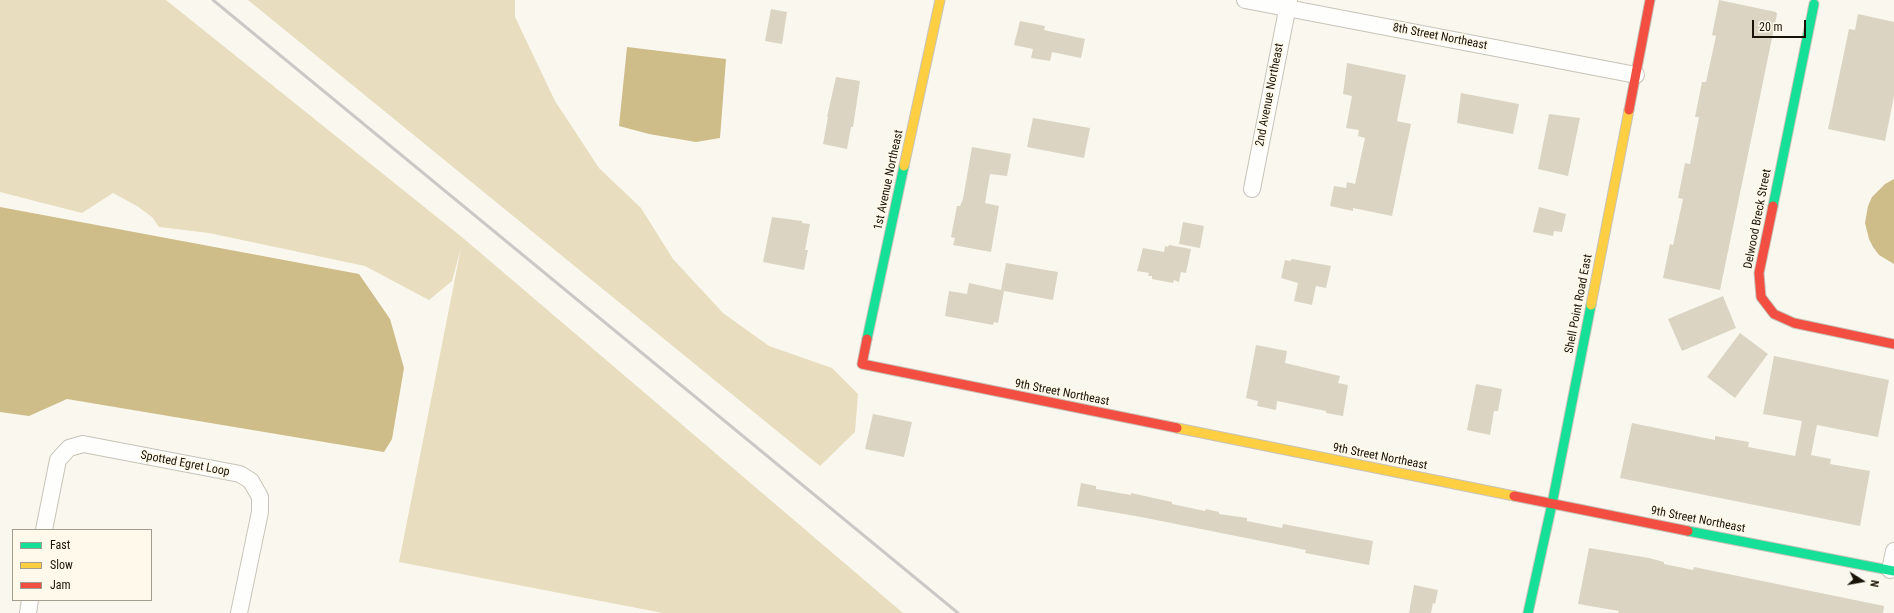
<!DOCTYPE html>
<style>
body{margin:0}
#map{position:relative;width:1894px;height:613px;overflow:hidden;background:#faf7ee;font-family:"Roboto Condensed",sans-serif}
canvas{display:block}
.legend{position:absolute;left:12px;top:529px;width:140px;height:72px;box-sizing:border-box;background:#fef9ea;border:1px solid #a29d8f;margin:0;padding:5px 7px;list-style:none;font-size:12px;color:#191407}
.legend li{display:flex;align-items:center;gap:8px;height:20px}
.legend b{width:20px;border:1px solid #a29d8f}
.north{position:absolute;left:1842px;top:561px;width:40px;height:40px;-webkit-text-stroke:3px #fef9ea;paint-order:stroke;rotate:101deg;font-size:11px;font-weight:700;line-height:16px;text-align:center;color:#191407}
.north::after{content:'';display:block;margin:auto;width:14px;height:18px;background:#191407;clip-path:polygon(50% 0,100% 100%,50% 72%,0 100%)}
.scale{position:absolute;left:1752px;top:20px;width:54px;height:18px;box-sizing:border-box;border:2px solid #191407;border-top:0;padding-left:5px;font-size:12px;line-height:14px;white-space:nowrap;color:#191407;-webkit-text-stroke:3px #fef9ea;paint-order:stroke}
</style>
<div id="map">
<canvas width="1894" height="613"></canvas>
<ul class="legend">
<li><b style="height:5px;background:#16e098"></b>Fast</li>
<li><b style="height:5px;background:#ffcf43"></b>Slow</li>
<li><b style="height:5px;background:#f24e42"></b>Jam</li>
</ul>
<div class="north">N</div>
<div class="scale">20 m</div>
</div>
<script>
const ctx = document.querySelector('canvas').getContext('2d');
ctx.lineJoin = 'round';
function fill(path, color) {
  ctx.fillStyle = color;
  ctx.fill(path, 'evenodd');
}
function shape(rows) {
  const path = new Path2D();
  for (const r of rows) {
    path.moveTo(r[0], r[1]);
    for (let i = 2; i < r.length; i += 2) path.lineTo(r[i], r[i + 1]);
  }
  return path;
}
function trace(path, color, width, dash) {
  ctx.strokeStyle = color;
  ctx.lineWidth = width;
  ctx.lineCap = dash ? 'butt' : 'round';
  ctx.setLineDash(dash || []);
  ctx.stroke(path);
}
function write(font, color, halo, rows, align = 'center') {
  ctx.font = font + ' "Roboto Condensed",sans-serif';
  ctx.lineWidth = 3.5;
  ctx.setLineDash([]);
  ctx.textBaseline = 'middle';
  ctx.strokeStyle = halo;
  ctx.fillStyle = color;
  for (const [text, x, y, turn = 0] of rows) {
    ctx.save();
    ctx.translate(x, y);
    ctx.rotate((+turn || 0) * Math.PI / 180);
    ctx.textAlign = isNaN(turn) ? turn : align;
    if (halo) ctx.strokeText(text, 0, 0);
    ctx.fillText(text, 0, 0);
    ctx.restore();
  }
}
fill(shape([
 [0,0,166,0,463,238,903,613,663,613,399,562,461,248,452,281,429,300,365,266,209,233,159,227,152,217,137,206,113,193,82,213,0,192],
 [248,0,515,0,515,17,555,101,599,168,641,208,673,259,723,313,769,346,832,368,858,394,855,432,820,466]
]), '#e8ddbe');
fill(shape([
 [627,47,726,59,720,138,696,142,649,134,619,126],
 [1894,179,1894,264,1879,255,1873,247,1869,239,1865,223,1868,206,1872,197,1885,184],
 [0,207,359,274,390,319,404,368,392,439,384,452,67,399,29,416,0,412]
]), '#cebc89');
fill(shape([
 [1719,0,1776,12,1777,14,1720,290,1663,278,1670,244,1673,245,1683,199,1678,198,1685,163,1690,164,1699,117,1695,117,1702,82,1706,82,1716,36,1712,35],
 [771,9,787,12,782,44,765,41],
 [1858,14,1894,22,1894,96,1885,141,1828,129,1849,29,1855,30],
 [1020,21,1045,26,1044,30,1085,39,1081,58,1052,52,1050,61,1031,58,1033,49,1014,45],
 [1347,63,1406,75,1397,121,1411,124,1392,216,1353,208,1353,211,1330,206,1334,186,1346,188,1347,182,1355,184,1365,138,1358,136,1359,130,1346,128,1352,96,1343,94],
 [836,77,860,81,853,127,851,127,847,149,823,144,828,117,827,117],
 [1461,93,1519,104,1513,134,1457,123],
 [1549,114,1580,118,1568,176,1538,169],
 [1033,118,1090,128,1084,158,1027,147],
 [972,147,1011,154,1007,176,990,174,985,203,999,206,991,252,953,245,955,238,951,237,957,206,960,206,963,199],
 [1539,207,1566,214,1562,232,1554,231,1553,236,1533,232],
 [772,217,802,221,802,223,810,224,805,250,808,250,804,270,763,262],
 [1183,222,1204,226,1200,248,1179,244],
 [1169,245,1191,249,1186,273,1181,272,1179,282,1174,280,1173,283,1152,279,1152,276,1148,276,1149,273,1137,271,1143,248,1164,252,1165,246,1168,247],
 [1292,259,1331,266,1326,288,1316,286,1312,305,1294,301,1298,283,1281,278,1285,260,1290,261],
 [1006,263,1058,272,1053,300,1004,291,998,323,994,322,993,325,945,316,949,291,967,294,969,283,1001,290],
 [1723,296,1736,328,1682,351,1668,319],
 [1740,333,1768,354,1735,398,1707,377],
 [1256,345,1287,351,1285,363,1340,376,1338,383,1348,385,1343,416,1326,413,1326,411,1277,401,1276,410,1257,406,1258,401,1246,398],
 [1774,356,1889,380,1878,437,1817,425,1811,455,1831,459,1830,464,1870,471,1860,526,1620,478,1632,423,1715,440,1715,436,1749,442,1748,447,1795,456,1802,421,1763,414],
 [1476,384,1502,389,1498,411,1494,411,1490,435,1467,430],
 [873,414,912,422,904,457,865,449],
 [1081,483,1096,486,1096,489,1131,495,1131,493,1172,502,1172,504,1205,511,1206,509,1219,512,1219,514,1247,518,1247,521,1282,528,1283,524,1373,541,1369,565,1305,553,1306,550,1141,517,1077,506],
 [1589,548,1649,558,1664,562,1664,564,1693,570,1694,567,1884,606,1883,613,1618,613,1619,611,1578,604],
 [1414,585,1438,590,1435,604,1433,603,1431,613,1409,613]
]), '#dbd4c3');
const street = shape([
 [1245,0,1636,75],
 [1252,189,1289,0],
 [44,530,58,460,69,448,83,444,240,474,251,481,260,497,260,512,239,613],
 [1890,570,1894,551],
 [28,613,30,600]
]);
const fast = shape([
 [1773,206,1814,4],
 [867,339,904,166],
 [1688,531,1894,571],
 [1528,613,1552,504,1591,305]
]);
const slow = shape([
 [904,166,940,0],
 [1591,305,1629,110],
 [1177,428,1514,496]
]);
const jam = shape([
 [1629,110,1650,0],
 [1773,206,1759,273,1761,297,1774,314,1794,323,1894,344],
 [867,339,862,364,1177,428],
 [1514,496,1688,531]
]);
trace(street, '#c7c3b8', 18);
trace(fast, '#c7c3b8', 11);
trace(slow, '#c7c3b8', 11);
trace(jam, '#c7c3b8', 11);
trace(street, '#fefefc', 16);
trace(fast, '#16e098', 9);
trace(slow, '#ffcf43', 9);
trace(jam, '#f24e42', 9);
trace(shape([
 [213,0,958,613]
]), '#cac9c6', 3);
write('12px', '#191407', '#fef9ea', [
 ["8th Street Northeast",1440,37,11],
 ["2nd Avenue Northeast",1270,95,-79],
 ["1st Avenue Northeast",889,180,-78],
 ["Delwood Breck Street",1758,219,-79],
 ["Shell Point Road East",1579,304,-79],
 ["9th Street Northeast",1062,393,11],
 ["9th Street Northeast",1380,457,11],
 ["Spotted Egret Loop",185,464,11],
 ["9th Street Northeast",1698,520,11]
]);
</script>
